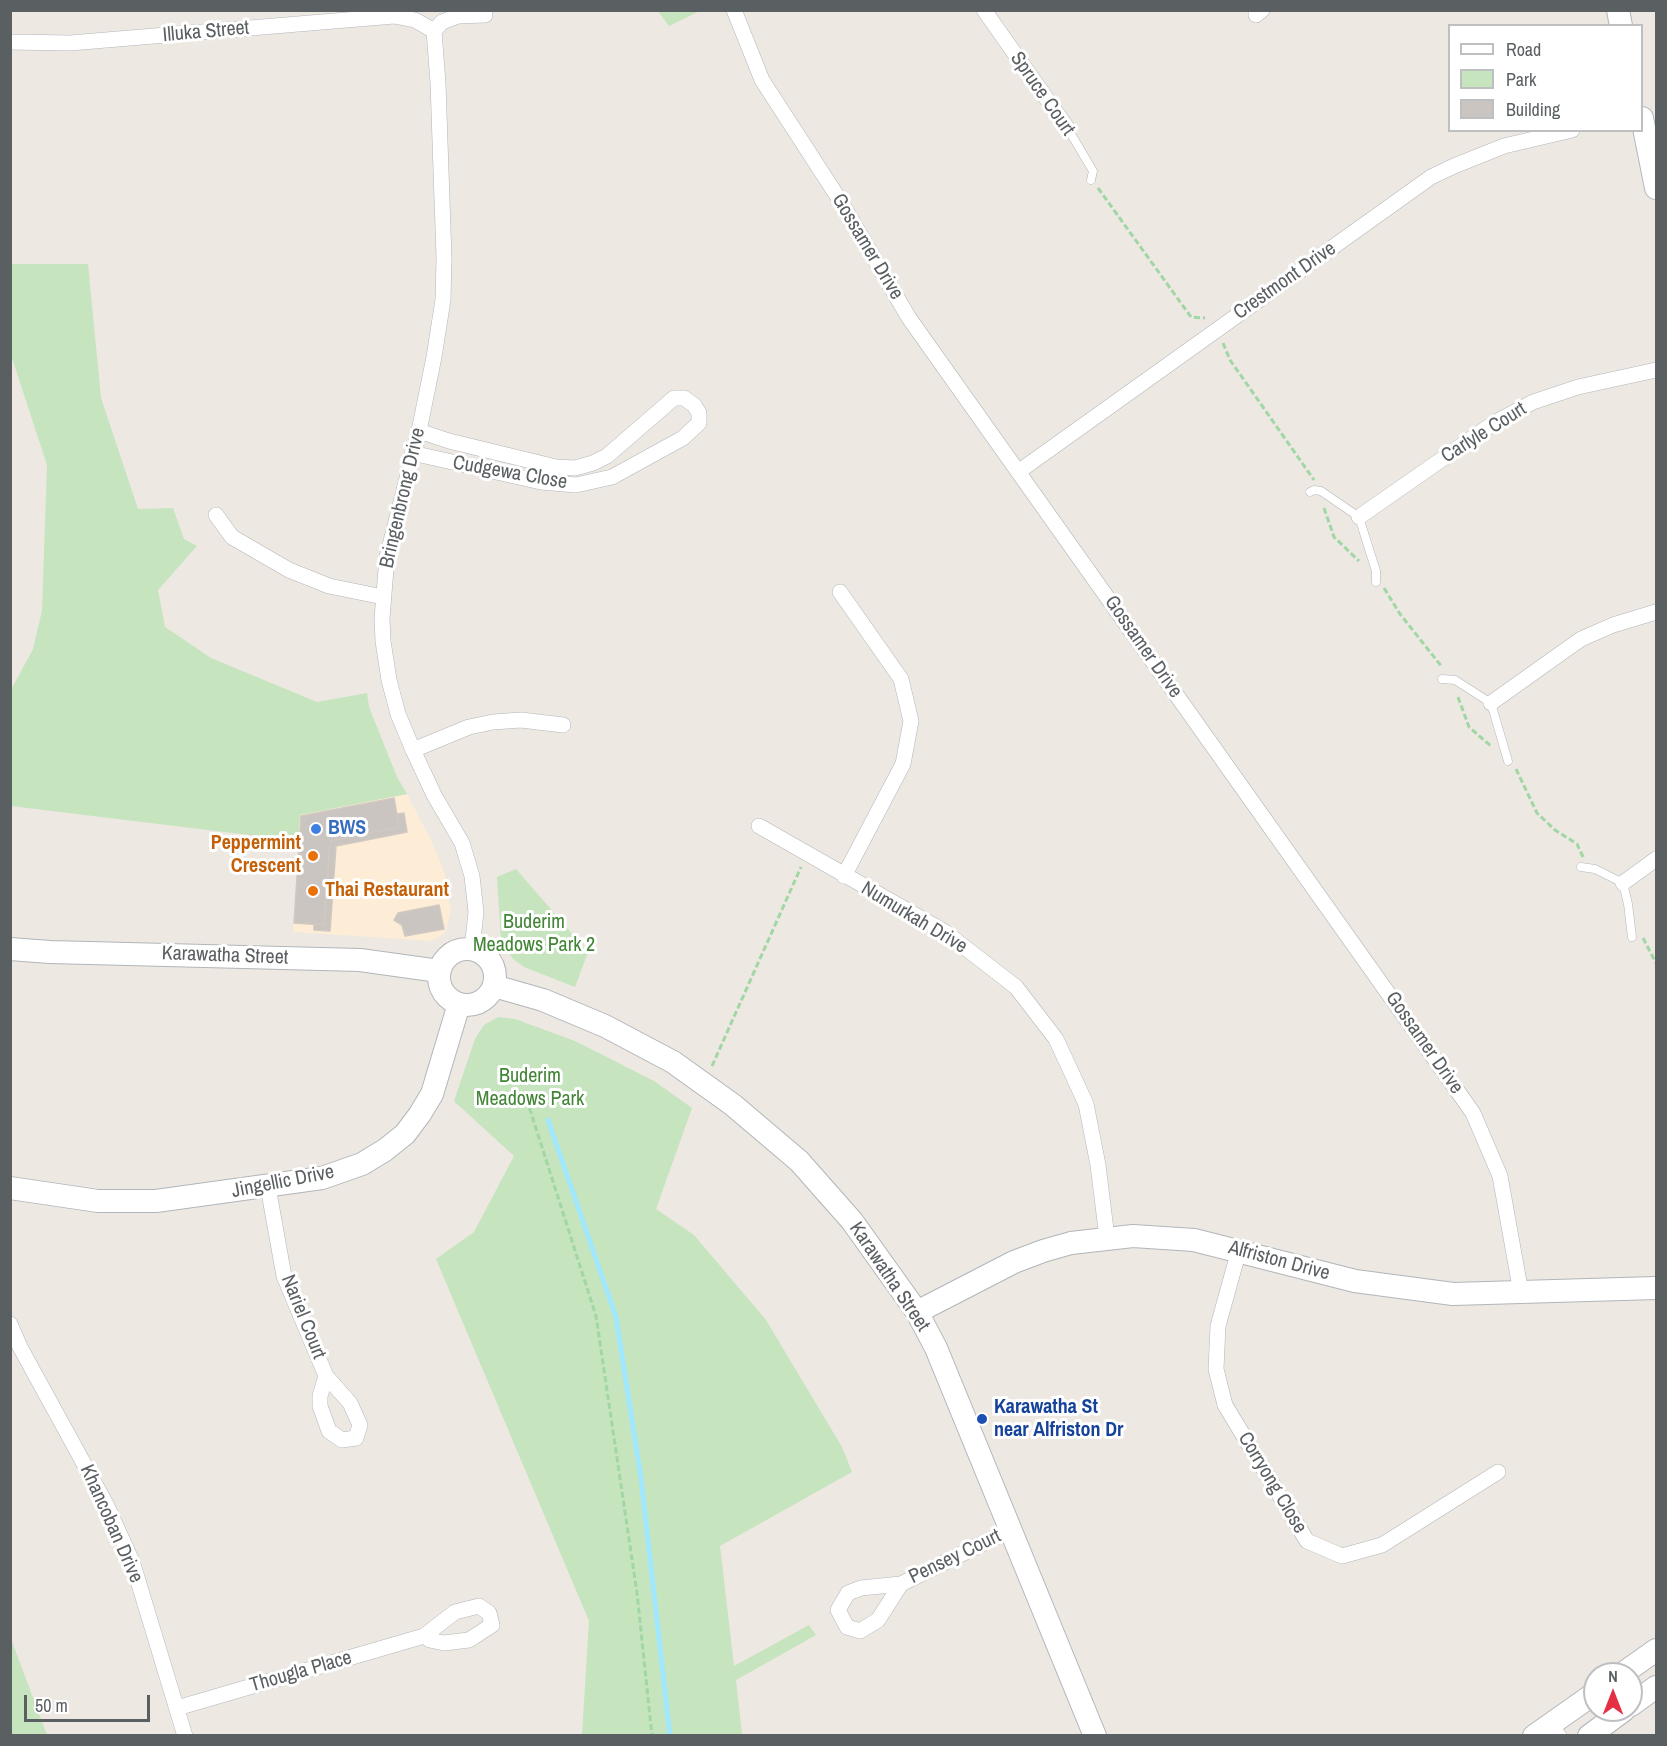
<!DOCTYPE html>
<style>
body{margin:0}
#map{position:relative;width:1667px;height:1746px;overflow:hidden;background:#ede8e2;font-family:"Archivo Narrow",sans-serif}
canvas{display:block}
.frame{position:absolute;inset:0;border:12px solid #5a5f62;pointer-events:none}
.legend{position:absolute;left:1448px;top:24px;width:195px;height:108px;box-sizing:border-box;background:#fff;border:2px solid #bdbfc0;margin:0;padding:8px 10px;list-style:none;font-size:18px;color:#5a5f62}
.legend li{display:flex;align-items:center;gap:12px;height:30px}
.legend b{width:30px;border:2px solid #bdbfc0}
.north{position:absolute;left:1583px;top:1662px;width:60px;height:60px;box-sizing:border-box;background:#fff;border:2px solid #bdbfc0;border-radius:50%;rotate:0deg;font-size:16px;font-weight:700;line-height:24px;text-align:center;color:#5a5f62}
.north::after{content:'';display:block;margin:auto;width:21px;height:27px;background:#e52f45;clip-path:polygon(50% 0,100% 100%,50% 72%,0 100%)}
.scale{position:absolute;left:24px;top:1695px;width:126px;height:27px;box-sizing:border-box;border:3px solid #5a5f62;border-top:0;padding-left:8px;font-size:18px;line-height:21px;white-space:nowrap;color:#5a5f62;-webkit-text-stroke:4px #fff;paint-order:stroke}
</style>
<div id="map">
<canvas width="1667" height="1746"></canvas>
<div class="frame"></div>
<ul class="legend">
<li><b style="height:8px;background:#fff"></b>Road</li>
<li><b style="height:16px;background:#c6e4be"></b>Park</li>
<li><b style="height:16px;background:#cac5c1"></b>Building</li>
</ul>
<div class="north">N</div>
<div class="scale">50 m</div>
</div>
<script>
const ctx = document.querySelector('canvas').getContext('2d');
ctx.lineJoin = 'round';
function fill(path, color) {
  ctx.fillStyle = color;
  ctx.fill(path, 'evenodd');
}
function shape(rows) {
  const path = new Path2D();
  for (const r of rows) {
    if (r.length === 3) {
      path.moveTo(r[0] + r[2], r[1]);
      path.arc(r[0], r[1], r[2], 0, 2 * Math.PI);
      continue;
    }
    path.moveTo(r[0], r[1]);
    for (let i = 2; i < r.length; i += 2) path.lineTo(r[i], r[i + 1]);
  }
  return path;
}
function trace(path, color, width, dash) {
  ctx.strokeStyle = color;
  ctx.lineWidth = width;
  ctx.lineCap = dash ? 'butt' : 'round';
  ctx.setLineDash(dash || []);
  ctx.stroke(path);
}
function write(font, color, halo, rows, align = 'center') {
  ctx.font = font + ' "Archivo Narrow",sans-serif';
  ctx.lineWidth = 6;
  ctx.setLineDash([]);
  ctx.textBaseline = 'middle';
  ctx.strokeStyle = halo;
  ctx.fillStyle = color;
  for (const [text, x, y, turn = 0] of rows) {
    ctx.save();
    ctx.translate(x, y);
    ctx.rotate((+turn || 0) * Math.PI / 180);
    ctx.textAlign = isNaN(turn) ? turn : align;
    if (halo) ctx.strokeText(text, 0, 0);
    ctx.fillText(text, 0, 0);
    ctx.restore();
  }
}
fill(shape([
 [407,794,432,842,446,877,451,912,445,933,432,941,293,932,300,815]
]), '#fdecd6');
fill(shape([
 [658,11,700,11,669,26],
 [11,264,88,264,101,398,138,509,173,508,184,539,197,546,158,590,165,627,211,658,317,702,367,693,369,707,397,777,407,794,300,815,298,841,11,806,11,690,33,649,42,611,47,465,11,355],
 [516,869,588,952,575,987,524,967,513,959,501,940,497,877],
 [498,1017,515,1019,575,1041,654,1081,692,1108,656,1209,694,1235,766,1320,842,1447,852,1472,720,1546,734,1666,809,1625,816,1635,736,1680,742,1735,582,1735,589,1621,436,1259,474,1232,514,1156,454,1101,475,1039,484,1025],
 [10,1639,11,1639,47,1735,11,1735]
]), '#c6e4be');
trace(shape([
 [548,1120,616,1317,641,1478,670,1736]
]), '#a1e7fd', 5);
const building = shape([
 [394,798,399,827,330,841,324,925,294,923,301,816,394,798],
 [404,813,407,832,336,846,330,931,314,930,314,924,324,925,330,841,399,827,397,814,404,813],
 [439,905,444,929,405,936,402,925,394,920,398,913,439,905]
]);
fill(building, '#cac5c1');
trace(building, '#d1c8c0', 1.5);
const lane = shape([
 [1068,129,1093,171,1091,180],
 [1310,492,1314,490,1321,491,1359,517,1376,571,1376,582],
 [1442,679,1455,680,1491,703,1508,761],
 [1581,867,1595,869,1623,883,1628,904,1632,937],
 [1554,1723,1563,1736]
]);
const street = shape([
 [734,10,762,80,841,202,909,318,1473,1113,1500,1176,1521,1293],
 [984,10,1068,129],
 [1256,15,1262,10],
 [434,31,438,83,444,258,443,300,434,357,419,431,387,557,382,618,383,641,389,680,398,714,413,750,434,795,462,843,472,876,476,912,472,949],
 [434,31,442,22,458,16,485,15],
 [10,42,70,43,394,16,415,20,434,31],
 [412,453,541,482,576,485,612,477,683,438,699,423,699,413,694,405,684,398,674,398,607,456,593,463,575,468,556,467,449,441,419,431],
 [1018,472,1431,177,1454,166,1504,146,1572,130],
 [216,515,232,537,289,570,329,586,383,597],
 [1359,517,1494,423,1533,402,1578,387,1656,370],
 [840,592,901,679,911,721,903,764,844,876],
 [1491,703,1581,639,1613,625,1656,612],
 [413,750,469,727,493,722,521,720,563,725],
 [759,826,945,932,1016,987,1056,1039,1086,1104,1098,1165,1107,1238],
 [1623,883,1656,859],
 [268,1187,284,1276,326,1376,350,1403,360,1425,356,1438,342,1440,329,1431,320,1406,320,1396,326,1376],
 [1239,1250,1218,1326,1216,1369,1225,1405,1307,1541,1342,1556,1382,1545,1498,1472],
 [10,1324,20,1347,106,1504,132,1561,185,1736],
 [901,1584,861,1588,848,1593,838,1610,847,1627,860,1631,878,1620,901,1584,1010,1530],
 [177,1708,424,1636,455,1612,479,1606,489,1613,492,1625,469,1640,444,1643,430,1640,424,1636]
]);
const secondary = shape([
 [1618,10,1621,26],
 [1642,118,1656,188],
 [467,977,28],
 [10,949,50,952,360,960,439,971],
 [494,986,543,1000,605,1026,673,1062,733,1105,799,1161,852,1221,917,1312,936,1348,1095,1736],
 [10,1188,98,1201,156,1201,322,1178,362,1164,385,1150,405,1134,420,1114,432,1094,459,1004],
 [917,1312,1014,1262,1043,1251,1071,1243,1133,1236,1194,1240,1355,1281,1453,1294,1656,1288],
 [1622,1674,1656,1650],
 [1631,1705,1656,1687],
 [1534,1736,1595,1693],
 [1589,1736,1624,1710]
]);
trace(lane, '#b2b6b9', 9);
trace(street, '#b2b6b9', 16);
trace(secondary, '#b1b6b9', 24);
trace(shape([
 [1098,188,1191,317,1205,318],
 [1223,343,1230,360,1314,480],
 [1324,508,1334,537,1359,561],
 [1384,588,1400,614,1442,667],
 [1458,697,1469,727,1492,747],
 [1516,769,1537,813,1555,830,1577,844,1583,857],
 [1643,938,1656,963],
 [712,1066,801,867],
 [524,1091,596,1316,637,1593,652,1736]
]), '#a1d6a5', 3, [6, 3]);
trace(lane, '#fff', 8);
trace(street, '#fff', 15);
trace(secondary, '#fff', 22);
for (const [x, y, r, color] of [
 [316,829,6,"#3f7fe0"],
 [313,856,6,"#e8710a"],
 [313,891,6,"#e8710a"],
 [982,1419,6,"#1a4fb4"]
]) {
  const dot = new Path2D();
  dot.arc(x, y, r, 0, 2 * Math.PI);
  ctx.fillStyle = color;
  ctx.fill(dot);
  trace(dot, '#fff', 2);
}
write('20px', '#5a5f62', '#fff', [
 ["Illuka Street",206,32,-5],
 ["Spruce Court",1042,94,55],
 ["Gossamer Drive",867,247,59],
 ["Crestmont Drive",1285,281,-35],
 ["Carlyle Court",1484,433,-32],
 ["Cudgewa Close",510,473,10],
 ["Bringenbrong Drive",403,498,-77],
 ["Gossamer Drive",1143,647,55],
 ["Numurkah Drive",914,918,31],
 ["Karawatha Street",225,956,2],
 ["Gossamer Drive",1424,1043,55],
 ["Jingellic Drive",283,1182,-11],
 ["Alfriston Drive",1279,1261,15],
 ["Karawatha Street",889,1277,56],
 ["Nariel Court",303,1317,68],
 ["Corryong Close",1272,1483,59],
 ["Khancoban Drive",111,1524,66],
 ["Pensey Court",955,1557,-26],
 ["Thougla Place",301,1672,-16]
]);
write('bold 20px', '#366cbe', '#fff', [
 ["BWS",328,829]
], 'left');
write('bold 20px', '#c56008', '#fff', [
 ["Peppermint",301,844],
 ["Crescent",301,867],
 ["Thai Restaurant",325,891,"left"]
], 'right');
write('20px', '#428536', '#fff', [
 ["Buderim",534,923],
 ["Meadows Park 2",534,946],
 ["Buderim",530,1077],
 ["Meadows Park",530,1100]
]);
write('bold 20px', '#164399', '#fff', [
 ["Karawatha St",994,1408],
 ["near Alfriston Dr",994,1431]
], 'left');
</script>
